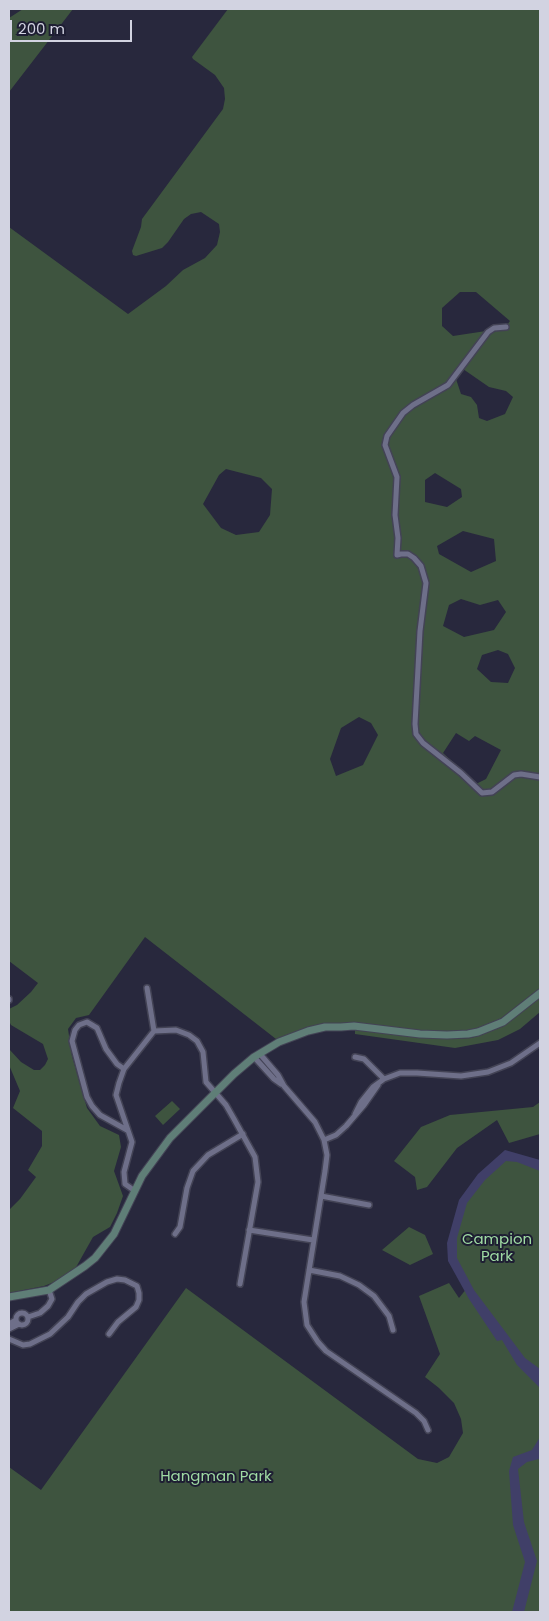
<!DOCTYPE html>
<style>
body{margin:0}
#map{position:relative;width:549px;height:1621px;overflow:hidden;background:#28283d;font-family:Poppins,sans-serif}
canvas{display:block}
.frame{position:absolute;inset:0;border:10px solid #d2d3e1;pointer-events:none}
.scale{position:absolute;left:10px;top:20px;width:122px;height:22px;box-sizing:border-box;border:2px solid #d2d3e1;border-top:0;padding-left:6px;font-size:15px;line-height:18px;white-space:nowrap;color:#d2d3e1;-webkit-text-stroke:4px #1e1e33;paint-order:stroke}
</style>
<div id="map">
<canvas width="549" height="1621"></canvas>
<div class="frame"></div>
<div class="scale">200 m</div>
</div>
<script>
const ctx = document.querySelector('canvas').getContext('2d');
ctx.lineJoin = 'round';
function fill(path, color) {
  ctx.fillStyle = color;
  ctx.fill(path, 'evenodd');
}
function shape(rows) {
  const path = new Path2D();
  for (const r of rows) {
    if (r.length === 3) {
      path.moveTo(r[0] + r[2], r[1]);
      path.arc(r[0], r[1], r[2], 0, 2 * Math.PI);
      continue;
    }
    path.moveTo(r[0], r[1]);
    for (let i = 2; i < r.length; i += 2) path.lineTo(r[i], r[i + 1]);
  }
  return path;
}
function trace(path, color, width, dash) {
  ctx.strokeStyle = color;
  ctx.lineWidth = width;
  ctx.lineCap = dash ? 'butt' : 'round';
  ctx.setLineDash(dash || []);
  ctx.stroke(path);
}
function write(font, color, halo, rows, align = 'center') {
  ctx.font = font + ' Poppins,sans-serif';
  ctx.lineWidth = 4;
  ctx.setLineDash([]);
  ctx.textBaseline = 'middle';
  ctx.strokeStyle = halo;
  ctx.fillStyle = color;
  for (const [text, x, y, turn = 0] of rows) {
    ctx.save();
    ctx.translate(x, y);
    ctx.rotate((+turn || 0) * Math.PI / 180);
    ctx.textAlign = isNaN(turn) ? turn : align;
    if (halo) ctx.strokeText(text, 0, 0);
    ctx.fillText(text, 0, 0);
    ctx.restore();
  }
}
fill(shape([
 [23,9,73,9,9,92,9,18],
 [228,9,540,9,540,988,495,1023,479,1029,461,1032,436,1033,341,1023,299,1031,276,1039,145,937,89,1015,76,1018,68,1029,72,1056,87,1108,100,1126,119,1135,121,1147,114,1171,123,1196,117,1213,110,1227,93,1237,75,1269,62,1279,44,1286,9,1293,9,1210,20,1199,36,1177,28,1170,42,1146,42,1131,13,1108,20,1091,9,1065,9,1049,21,1062,34,1070,40,1070,45,1065,48,1059,43,1044,11,1025,9,1021,9,1009,17,1005,31,992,38,983,9,961,9,227,128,314,166,286,183,270,205,258,217,245,220,232,219,224,201,212,191,214,184,219,168,242,162,248,136,256,133,255,132,251,141,227,142,219,223,109,225,99,224,88,215,75,193,59,192,57],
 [460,292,476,292,510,321,507,325,499,325,486,331,453,336,442,326,442,308],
 [463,369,489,387,506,391,513,397,505,414,487,421,479,418,477,405,471,397,461,394,456,379],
 [226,469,261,478,272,489,270,515,259,532,236,535,221,528,203,504,219,475],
 [435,473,461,489,462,497,447,507,425,502,425,480],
 [463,531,494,539,496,561,471,572,439,554,437,546],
 [461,599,480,605,498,600,506,612,494,630,464,637,443,626,449,605],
 [498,650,508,654,515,668,508,683,491,682,477,669,482,655],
 [359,717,371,723,378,735,363,765,336,776,330,759,341,728],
 [456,733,469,741,475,736,501,750,486,779,476,784,443,753],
 [540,997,540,1012,520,1029,498,1040,455,1048,355,1034,355,1029,442,1039,471,1038,489,1032,505,1024],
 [172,1101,180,1109,163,1125,155,1116],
 [540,1102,540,1134,509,1143,497,1120,457,1148,427,1187,417,1190,415,1177,394,1161,421,1127,450,1115,533,1107],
 [505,1157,540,1165,540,1612,9,1612,9,1467,41,1490,186,1288,418,1459,437,1463,449,1457,463,1433,461,1419,454,1403,439,1388,425,1377,440,1354,419,1296,449,1283,459,1298,467,1288,453,1261,452,1239,463,1201],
 [409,1227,425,1235,433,1254,410,1265,382,1250]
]), '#3e543f');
fill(shape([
 [505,1150,540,1160,540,1171,517,1162,506,1161,485,1180,467,1203,457,1238,457,1258,474,1290,525,1358,540,1369,540,1388,517,1365,502,1340,497,1341,469,1299,448,1261,447,1243,459,1200,478,1174],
 [540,1437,540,1456,539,1459,527,1462,518,1469,524,1522,537,1561,524,1612,512,1612,525,1562,513,1525,509,1471,513,1457,532,1450]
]), '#403f68');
const street = shape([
 [506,327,494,328,488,332,448,385,413,405,403,413,387,436,385,445,397,477,395,515,398,538,397,555,401,554,408,554,414,558,421,566,426,583,420,631,415,724,416,734,423,743,461,773,482,793,492,792,514,775,521,774,540,777],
 [147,988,154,1031],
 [9,999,9,1000],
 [260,1054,278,1075,284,1086,315,1122,324,1140,327,1155,325,1171,304,1302,307,1325,318,1342,326,1351,416,1413,424,1421,428,1430],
 [254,1057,274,1079,281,1084],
 [355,1057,364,1059,384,1079],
 [124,1069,117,1064,106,1049,97,1028,87,1022,79,1025,75,1030,72,1041,87,1097,92,1106,100,1115,127,1130],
 [355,1114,361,1102,373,1087,384,1079,400,1073,417,1073,461,1076,488,1072,511,1063,540,1043],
 [324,1140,336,1135,346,1126,364,1105,378,1085],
 [135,1191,125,1184,124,1172,132,1142,116,1095,119,1083,124,1069,154,1031,176,1030,189,1035,197,1041,203,1052,206,1082,226,1105,234,1119,255,1157,258,1182,240,1284],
 [321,1196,369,1205],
 [249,1230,313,1240],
 [175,1234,180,1227,187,1188,193,1171,208,1155,243,1134],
 [309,1270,340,1276,359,1285,374,1296,389,1316,393,1330],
 [22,1319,6],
 [28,1317,40,1313,48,1306,52,1299,49,1290],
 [9,1324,16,1320],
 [9,1329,19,1324],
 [9,1339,23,1345,30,1344,50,1334,68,1317,78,1302,86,1294,107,1282,117,1279,125,1280,137,1286,139,1293,139,1300,136,1307,118,1322,109,1334]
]);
const secondary = shape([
 [9,1297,49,1290,85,1266,95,1258,114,1234,142,1176,170,1138,234,1074,254,1057,279,1042,308,1031,325,1027,341,1027,354,1026,420,1034,447,1035,468,1034,478,1032,503,1022,540,993]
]);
trace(street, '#434355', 8);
trace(secondary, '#434355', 9);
trace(street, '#6e6f89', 5);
trace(secondary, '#5f7e77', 7);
write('15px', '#9fdaa3', '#1e1e33', [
 ["Campion",497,1240],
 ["Park",497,1257],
 ["Hangman Park",216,1477]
]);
</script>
